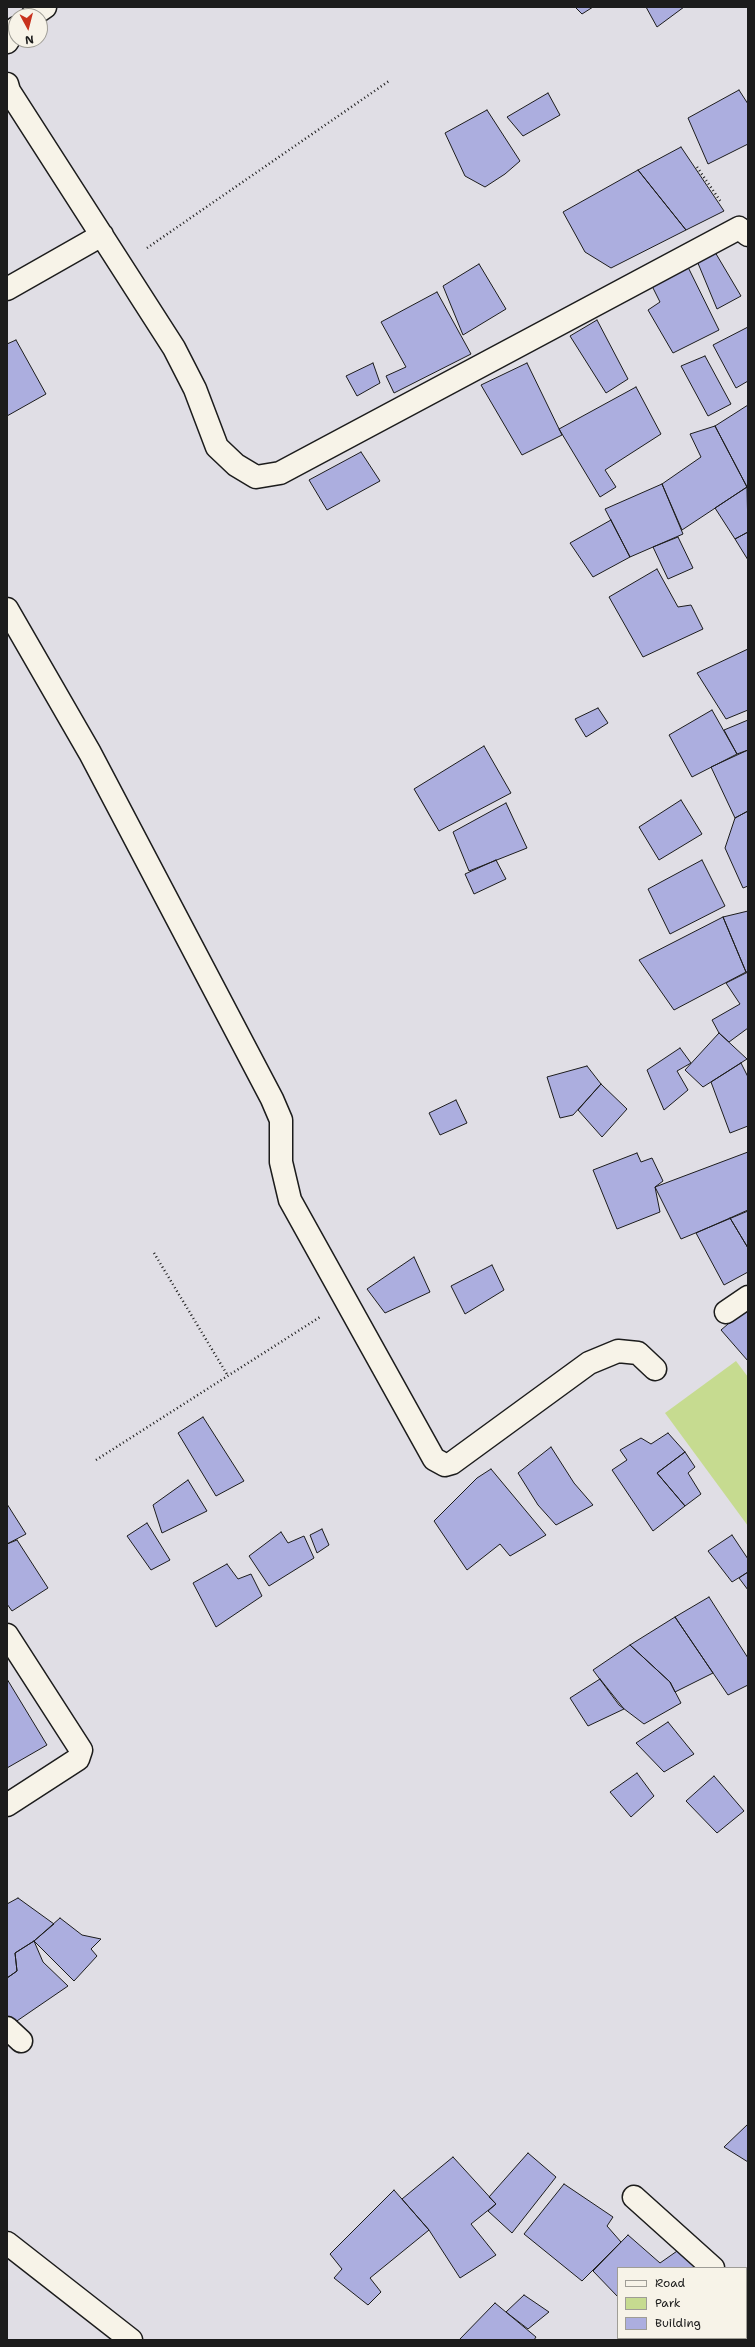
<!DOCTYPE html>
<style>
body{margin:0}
#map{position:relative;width:755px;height:2347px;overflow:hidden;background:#e0dee5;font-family:"Shantell Sans",sans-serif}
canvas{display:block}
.frame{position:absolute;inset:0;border:8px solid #1c1c1c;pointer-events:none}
.legend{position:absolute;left:617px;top:2267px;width:130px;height:72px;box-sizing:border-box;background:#f7f3e8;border:1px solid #9f9d96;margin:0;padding:5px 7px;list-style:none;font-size:12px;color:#1c1c1c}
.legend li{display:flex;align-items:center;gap:8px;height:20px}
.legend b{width:20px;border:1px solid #9f9d96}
.north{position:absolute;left:8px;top:8px;width:40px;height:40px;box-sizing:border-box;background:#f7f3e8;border:1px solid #9f9d96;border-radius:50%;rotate:173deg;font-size:11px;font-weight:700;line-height:16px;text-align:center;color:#1c1c1c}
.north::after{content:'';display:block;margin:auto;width:14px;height:18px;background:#c8321e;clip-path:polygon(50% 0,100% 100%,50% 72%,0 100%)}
</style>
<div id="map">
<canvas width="755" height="2347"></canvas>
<div class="frame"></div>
<ul class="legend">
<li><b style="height:5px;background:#f7f3e8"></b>Road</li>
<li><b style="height:11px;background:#c6db90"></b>Park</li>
<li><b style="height:11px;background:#acaedf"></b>Building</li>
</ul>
<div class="north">N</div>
</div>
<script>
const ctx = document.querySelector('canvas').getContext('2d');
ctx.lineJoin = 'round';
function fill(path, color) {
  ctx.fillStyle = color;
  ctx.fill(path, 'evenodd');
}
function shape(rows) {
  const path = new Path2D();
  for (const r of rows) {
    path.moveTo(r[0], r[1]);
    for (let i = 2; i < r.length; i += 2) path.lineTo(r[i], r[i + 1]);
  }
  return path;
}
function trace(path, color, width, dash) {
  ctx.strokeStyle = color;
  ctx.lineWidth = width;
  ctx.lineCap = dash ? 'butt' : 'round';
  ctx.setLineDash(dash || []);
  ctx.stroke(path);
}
fill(shape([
 [736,1361,748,1377,748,1526,665,1413]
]), '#c6db90');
const building = shape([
 [575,7,593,7,582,14,575,7],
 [646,7,684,7,657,27,646,7],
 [739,90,748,104,748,144,708,164,688,118,739,90],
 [548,93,560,115,523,136,507,117,548,93],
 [487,110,520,161,505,174,485,187,465,176,445,133,487,110],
 [681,147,724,211,686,230,638,170,681,147],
 [638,170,686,230,611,268,585,252,563,212,638,170],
 [712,247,741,296,717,309,695,256,712,247],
 [685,261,719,330,673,353,648,310,660,302,649,280,685,261],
 [479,264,506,309,463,335,443,286,479,264],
 [437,292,471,354,394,393,386,376,406,367,381,322,437,292],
 [597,320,628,379,606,393,570,336,597,320],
 [748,327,748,381,736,388,713,345,748,327],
 [16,340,46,394,7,416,7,344,16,340],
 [705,356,731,404,708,416,681,366,705,356],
 [373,363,380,383,357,396,346,376,373,363],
 [527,363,562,435,522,455,481,385,527,363],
 [636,387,661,434,605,470,616,487,600,497,559,429,636,387],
 [748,405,748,487,747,487,715,426,748,405],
 [715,426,747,487,682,530,662,484,701,457,690,434,715,426],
 [361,452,380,481,327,510,309,480,361,452],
 [662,484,683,534,630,557,605,509,662,484],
 [747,487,748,532,735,539,715,508,747,487],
 [611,520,630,557,593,577,570,543,611,520],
 [748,532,748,560,735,539,748,532],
 [678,537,693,568,668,579,653,547,678,537],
 [657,569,678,607,691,605,703,629,643,657,609,597,657,569],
 [748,649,748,710,726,719,697,673,748,649],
 [598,708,608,723,586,737,575,719,598,708],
 [712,710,737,754,692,777,669,735,712,710],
 [748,720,748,750,737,754,724,730,748,720],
 [484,746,511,793,439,831,414,789,484,746],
 [748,750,748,811,735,818,711,767,748,750],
 [681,800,702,834,659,860,639,827,681,800],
 [506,803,527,848,469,871,453,832,506,803],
 [748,811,748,886,743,888,725,848,735,818,748,811],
 [496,860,506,879,474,894,465,874,496,860],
 [702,860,725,906,670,934,648,889,702,860],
 [748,911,748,972,746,972,723,917,748,911],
 [723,917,746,972,674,1010,639,960,723,917],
 [748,972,748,1028,729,1042,719,1033,712,1020,740,1004,726,983,748,972],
 [719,1033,747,1059,703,1087,685,1070,719,1033],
 [680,1048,691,1063,677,1071,688,1090,664,1110,647,1070,680,1048],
 [741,1063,748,1077,748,1126,730,1133,711,1082,741,1063],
 [587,1066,601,1084,573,1115,560,1118,547,1077,587,1066],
 [601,1084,627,1109,602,1137,578,1110,601,1084],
 [456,1100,467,1123,440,1135,429,1113,456,1100],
 [748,1152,748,1211,681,1239,655,1187,748,1152],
 [637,1153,641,1162,652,1158,663,1181,655,1187,660,1212,617,1229,593,1170,637,1153],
 [748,1210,748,1248,730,1218,748,1210],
 [730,1218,748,1248,748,1272,724,1285,696,1233,730,1218],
 [414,1257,430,1292,385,1313,367,1289,414,1257],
 [492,1265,504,1290,465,1314,451,1286,492,1265],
 [748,1307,748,1361,721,1330,748,1307],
 [203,1417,244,1481,216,1496,178,1433,203,1417],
 [668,1433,685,1452,657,1473,685,1506,653,1531,612,1470,627,1460,620,1450,641,1438,651,1444,668,1433],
 [551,1447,574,1483,593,1505,556,1525,538,1505,518,1473,551,1447],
 [685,1452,695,1467,688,1473,701,1494,685,1506,657,1473,685,1452],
 [491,1469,546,1535,510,1556,500,1544,467,1570,434,1521,477,1478,491,1469],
 [188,1480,207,1511,162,1533,153,1505,188,1480],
 [7,1504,26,1534,7,1544,7,1504],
 [147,1523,170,1560,151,1570,127,1536,147,1523],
 [322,1529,329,1545,317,1553,310,1535,322,1529],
 [281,1532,288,1543,304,1536,314,1558,269,1586,249,1556,281,1532],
 [732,1535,748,1559,748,1572,732,1582,708,1551,732,1535],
 [17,1540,48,1588,12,1611,7,1604,7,1544,17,1540],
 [227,1564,238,1579,251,1574,262,1596,216,1627,193,1583,227,1564],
 [748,1572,748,1590,739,1578,748,1572],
 [709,1597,748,1658,748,1685,728,1695,675,1617,709,1597],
 [675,1617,713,1673,675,1692,670,1682,630,1645,675,1617],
 [630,1645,670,1682,681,1703,644,1724,619,1705,593,1670,630,1645],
 [7,1679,47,1745,7,1768,7,1679],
 [600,1679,624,1709,588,1726,570,1698,600,1679],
 [668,1722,694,1754,664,1772,636,1743,668,1722],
 [637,1773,654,1796,631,1817,610,1792,637,1773],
 [714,1776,744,1811,717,1833,686,1801,714,1776],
 [18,1898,54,1924,34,1941,15,1953,17,1971,7,1978,7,1904,18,1898],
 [60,1918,82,1935,101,1939,91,1949,97,1956,74,1981,34,1941,60,1918],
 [34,1941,43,1962,68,1986,11,2025,7,2021,7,1978,17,1971,15,1953,34,1941],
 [748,2124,748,2162,724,2147,748,2124],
 [528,2153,556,2177,512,2233,488,2211,496,2204,489,2197,528,2153],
 [453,2157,496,2204,471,2224,496,2255,460,2278,429,2230,402,2199,453,2157],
 [564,2184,613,2217,607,2226,621,2242,582,2281,524,2234,564,2184],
 [394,2190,429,2230,370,2278,381,2292,368,2305,334,2278,342,2269,330,2254,394,2190],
 [628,2235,660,2263,680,2249,696,2268,618,2268,618,2297,593,2271,628,2235],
 [524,2295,549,2312,528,2329,506,2312,524,2295],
 [495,2303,536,2337,534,2340,459,2340,495,2303]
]);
fill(building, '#acaedf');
trace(building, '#1c1c1c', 1);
const minor = shape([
 [32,16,45,7],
 [7,42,16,28],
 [7,84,9,91,174,348,195,389,217,447,236,465,256,477,280,473,739,228,748,235],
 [7,289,102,235],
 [7,609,90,753,272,1099,281,1120,281,1162,290,1200,434,1459,445,1465,452,1463,589,1363,618,1351,638,1353,655,1369],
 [726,1312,748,1297],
 [7,1635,81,1750,78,1759,7,1805],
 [7,2028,21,2041],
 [634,2197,713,2268],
 [7,2243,131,2340],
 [746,2283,748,2281],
 [693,2340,695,2338]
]);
trace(minor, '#1c1c1c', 25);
trace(shape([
 [697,167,721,202],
 [147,248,389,81],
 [154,1253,228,1376],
 [96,1460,320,1317]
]), '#1c1c1c', 2.5, [1, 3]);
trace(minor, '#f7f3e8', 22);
</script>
